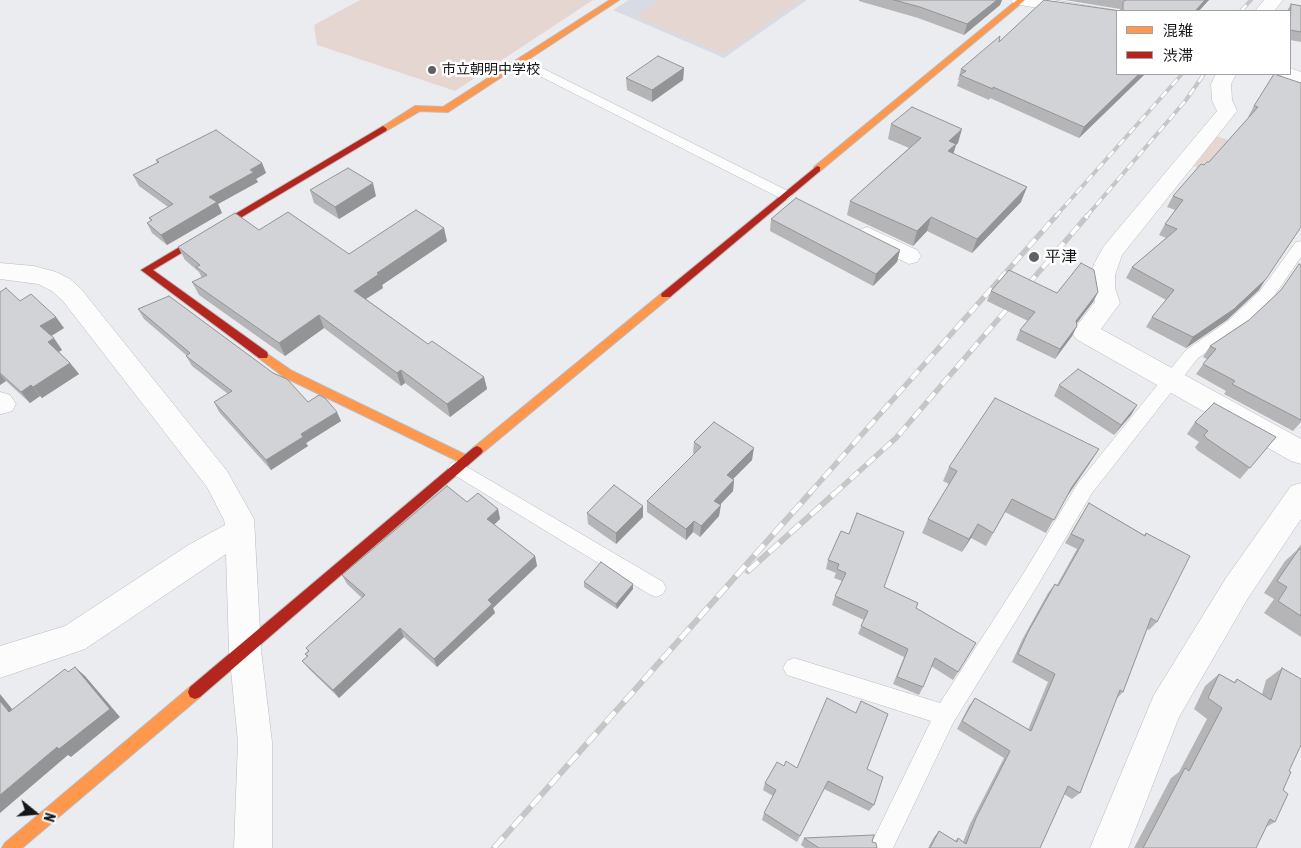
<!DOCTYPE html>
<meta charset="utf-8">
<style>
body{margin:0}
#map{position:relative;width:1301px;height:848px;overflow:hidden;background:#ebecf0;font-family:"Asap Condensed","Noto Sans JP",sans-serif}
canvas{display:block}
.legend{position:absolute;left:1116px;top:10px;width:175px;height:65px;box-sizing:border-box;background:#fff;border:1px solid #a1a2a3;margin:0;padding:6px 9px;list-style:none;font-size:15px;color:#151618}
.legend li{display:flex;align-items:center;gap:10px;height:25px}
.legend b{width:25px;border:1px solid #a1a2a3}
.north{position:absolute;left:10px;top:788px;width:50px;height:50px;-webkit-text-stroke:4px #fff;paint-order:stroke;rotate:107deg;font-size:14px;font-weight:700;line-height:20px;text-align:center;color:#151618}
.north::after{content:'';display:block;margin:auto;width:18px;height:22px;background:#151618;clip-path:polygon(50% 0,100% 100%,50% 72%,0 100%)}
</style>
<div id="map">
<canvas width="1301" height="848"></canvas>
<ul class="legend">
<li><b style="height:6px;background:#ff974d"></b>混雑</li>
<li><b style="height:6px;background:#b3261e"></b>渋滞</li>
</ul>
<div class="north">N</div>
</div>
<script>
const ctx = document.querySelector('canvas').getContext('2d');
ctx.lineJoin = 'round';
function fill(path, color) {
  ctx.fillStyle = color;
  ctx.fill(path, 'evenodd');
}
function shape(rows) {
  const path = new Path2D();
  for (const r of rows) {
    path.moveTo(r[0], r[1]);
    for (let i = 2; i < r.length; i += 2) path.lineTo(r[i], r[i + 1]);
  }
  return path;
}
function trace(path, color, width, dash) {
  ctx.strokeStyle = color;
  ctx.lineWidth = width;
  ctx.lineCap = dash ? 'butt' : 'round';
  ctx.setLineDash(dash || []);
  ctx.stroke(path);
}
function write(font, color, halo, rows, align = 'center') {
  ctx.font = font + ' "Asap Condensed","Noto Sans JP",sans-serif';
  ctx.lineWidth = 5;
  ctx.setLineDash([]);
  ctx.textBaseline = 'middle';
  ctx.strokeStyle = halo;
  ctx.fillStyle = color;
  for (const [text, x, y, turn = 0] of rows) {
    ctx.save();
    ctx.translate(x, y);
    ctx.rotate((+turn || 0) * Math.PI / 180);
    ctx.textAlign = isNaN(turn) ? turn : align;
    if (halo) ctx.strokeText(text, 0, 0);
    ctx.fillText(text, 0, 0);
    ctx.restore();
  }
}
fill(shape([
 [629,0,807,0,724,58,613,10]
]), '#d9dbe4');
fill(shape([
 [360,0,593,0,455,91,317,45,314,25],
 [660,0,800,0,724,54,635,16],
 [1217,136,1251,149,1230,180,1194,166]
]), '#e6d6d1');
const lane = shape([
 [522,58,790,192,792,195,790,198,785,200,780,198,518,65,516,62,522,58],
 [1301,241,1301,257,1272,299,1240,329,1198,358,1092,493,1039,583,953,723,893,848,869,848,931,721,787,675,783,668,787,661,794,658,940,703,1025,571,1078,483,1186,350,1228,321,1260,291,1296,242,1301,241],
 [457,461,663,582,666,588,663,594,656,597,649,594,451,473,448,468,451,463,457,461]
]);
const street = shape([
 [1011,0,1053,0,1120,11,1117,11,1117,21,1020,5,1014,4,1011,0],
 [1264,0,1283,0,1274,11,1255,11,1264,0],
 [1290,68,1301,72,1301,85,1283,78,1280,74,1290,74,1290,68],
 [1216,74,1236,74,1231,84,1232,100,1237,111,1122,255,1115,275,1115,288,1120,303,1101,329,1301,439,1301,464,1291,461,1076,339,1072,332,1095,302,1091,288,1091,275,1094,264,1104,246,1217,111,1212,100,1211,84,1216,74],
 [867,227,917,250,921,256,917,262,909,264,859,240,855,235,859,230,867,227],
 [0,263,34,266,56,272,70,279,81,289,227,471,254,519,261,650,272,742,272,848,234,848,238,742,229,650,226,554,85,649,0,678,0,646,65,626,190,544,225,525,224,520,207,487,63,301,52,291,38,284,0,279,0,263],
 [0,392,10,395,16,404,12,411,2,414,0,414,0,392],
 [1301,483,1301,519,1248,598,1179,717,1128,848,1090,848,1154,695,1226,578,1291,486,1301,483]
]);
const slow = shape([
 [610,0,619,0,448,112,420,111,386,131,383,132,379,129,415,106,443,107,610,0],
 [1017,0,1025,0,820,171,814,171,814,167,1017,0],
 [666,291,670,293,671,295,670,297,481,454,473,454,471,451,473,448,662,293,666,291],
 [263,351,292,371,470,457,472,460,470,463,462,463,284,377,259,358,258,355,259,352,263,351],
 [195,685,200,687,202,692,200,697,22,848,2,848,5,843,190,687,195,685]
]);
const jam = shape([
 [383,126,387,129,386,131,153,270,267,352,268,355,267,358,259,358,141,270,383,126],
 [817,166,820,167,820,171,670,297,662,297,661,295,662,293,817,166],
 [477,446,481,448,483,451,481,454,200,697,195,699,190,697,188,692,190,687,473,448,477,446]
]);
trace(lane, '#babbbe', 1);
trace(street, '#babbbe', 1);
trace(slow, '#babbbe', 2);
trace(jam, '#babbbe', 2);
fill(lane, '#fcfcfd');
fill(street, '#fcfcfd');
fill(slow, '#ff974d');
fill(jam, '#b3261e');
const railFar2 = shape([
 [1241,11,1251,0],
 [1055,217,1182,74],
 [1086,217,1186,100,1204,74]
]);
const railFar1 = shape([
 [809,494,1056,216],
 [834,494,896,438,1087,216]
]);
const rail = shape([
 [748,571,835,493],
 [494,848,810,493]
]);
trace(railFar2, '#c6c6c6', 4);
trace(railFar1, '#c6c6c6', 5.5);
trace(rail, '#c6c6c6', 6);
trace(railFar2, '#fff', 2.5, [8]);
trace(railFar1, '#fff', 4, [11]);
trace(rail, '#fff', 4.5, [14]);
fill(shape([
 [859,0,1002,0,1000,5,964,35,918,18,859,1],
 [1065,0,1209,0,1117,74,1145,74,1079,138,990,98,989,100,957,86,959,80,958,80,961,69,999,42,1120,11,1120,9],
 [1291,4,1301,6,1301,42,1290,40,1290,11,1287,11],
 [684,68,683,80,652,102,627,90,626,78],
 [1274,74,1259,290,1227,320,1186,348,1146,327,1152,317,1166,300,1126,278,1132,267,1166,238,1159,235,1165,224,1175,210,1167,207,1173,196,1204,165,1209,162,1249,117,1248,117,1254,106],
 [891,124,958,143,956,145,953,154,1021,202,972,253,927,231,913,246,847,215,850,201,909,148,888,139],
 [156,160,262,163,266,173,256,179,258,182,218,204,222,213,167,245,152,233,147,223,151,221,149,218,168,207,139,186,133,175,157,163],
 [310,190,376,196,339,219,314,203],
 [771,219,900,250,897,262,873,286,770,231],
 [259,230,349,254,447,241,382,285,383,288,366,299,428,344,484,377,487,389,450,417,405,383,401,386,324,328,285,356,199,295,192,282,202,278,199,272,185,260,178,247],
 [1301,265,1301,422,1293,431,1224,394,1226,391,1196,374,1207,359,1203,357,1210,346,1249,320,1280,291],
 [991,291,1057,293,1098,292,1093,302,1076,323,1077,326,1072,336,1055,359,1016,340,1020,330,1028,321,987,301],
 [0,292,20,301,64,328,51,336,62,350,59,352,70,363,79,374,42,398,40,396,30,403,6,381,0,385],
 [138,309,308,402,341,421,306,443,308,446,271,470,219,412,214,402,228,394,192,366,186,356,186,355,144,319],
 [1059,385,1137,405,1131,415,1114,435,1054,396],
 [1195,422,1276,437,1240,479,1197,450,1195,447,1199,442,1187,434],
 [694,442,752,460,733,479,734,480,733,491,720,505,719,516,700,537,693,532,686,540,647,512,647,501,694,454,693,453],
 [1099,449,1068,494,1046,533,1005,512,986,546,971,538,962,552,922,533,928,519,949,484,943,481,949,467],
 [467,502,498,509,500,519,494,525,535,556,537,566,493,608,495,613,437,667,404,637,339,698,309,669,302,661,307,657,305,654,308,651,306,648,362,598,347,584,342,575],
 [1089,503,1144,535,1146,533,1157,622,1149,630,1147,629,1123,692,1116,699,1080,793,1072,799,1064,794,1040,848,928,848,934,837,939,831,955,841,958,838,963,842,970,824,1004,758,957,729,969,706,975,698,1028,730,1048,682,1012,662,1022,640,1048,593,1055,584,1057,585,1077,549,1065,543],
 [643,506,643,517,616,544,588,524,587,513],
 [841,531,884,587,916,608,976,643,953,680,931,666,923,687,919,695,893,684,904,657,858,634,864,620,832,605,835,596,842,581,834,578,836,573,826,569,828,560],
 [1301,544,1301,637,1264,613,1274,599,1264,593,1285,561,1297,550],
 [584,582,633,589,617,609,584,587],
 [1282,668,1289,771,1275,822,1266,827,1256,848,1134,848,1171,778,1179,772,1207,719,1194,709,1205,686,1219,674,1234,682,1237,679,1262,694,1266,680],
 [861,701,867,769,874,805,869,811,824,789,797,842,762,820,764,813,773,796,763,790,765,783,784,766,797,768,856,712],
 [804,838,872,842,877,848,805,848,801,845]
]), '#b5b5b8');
fill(shape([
 [997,0,1002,0,1000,5,964,35,967,24],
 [1205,0,1209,0,1199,11,1195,11],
 [684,68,683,80,652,102,652,90],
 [1139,74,1145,74,1079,138,1084,127],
 [962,129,958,143,956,145,952,158,945,155,949,141],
 [262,163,266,173,256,179,258,182,218,204,222,213,167,245,161,235,209,197],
 [373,183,376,196,339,219,335,207],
 [1027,187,1021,202,972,253,977,239],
 [931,217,927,231,913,246,917,231],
 [444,228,447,241,382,285,383,288,358,304,354,291,377,273],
 [900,250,897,262,873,286,876,274],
 [1266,279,1259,290,1227,320,1186,348,1193,337],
 [1098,292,1093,302,1071,331,1076,321],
 [319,315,324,328,285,356,279,343],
 [56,317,64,328,48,338,40,326],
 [1077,326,1072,336,1055,359,1060,349],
 [54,338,62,350,56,353,48,342],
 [70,363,79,374,42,398,33,387],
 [401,370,405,383,401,386,397,373],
 [0,374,6,381,0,385],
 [484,377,487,389,450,417,447,404],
 [31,385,40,396,30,403,21,392],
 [1137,405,1131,415,1114,435,1121,425],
 [337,412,341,421,306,443,308,446,271,470,266,460,301,434],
 [754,448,752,460,726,486,727,475],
 [1099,449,1090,463,1064,501,1072,487],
 [734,480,733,491,713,512,714,501],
 [721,505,719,516,700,537,701,526],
 [643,506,643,517,616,544,616,533],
 [498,509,500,519,489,529,487,519],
 [694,521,693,532,686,540,686,529],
 [978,524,971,538,962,552,969,539],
 [535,556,537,566,493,608,495,613,437,667,434,659,488,600],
 [633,584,633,589,617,609,616,604],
 [400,628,404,637,339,698,333,690],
 [75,667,85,676,120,717,71,757,68,755,0,813,0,795,57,747],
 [0,694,21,720,9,712,0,701]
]), '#939496');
const building = shape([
 [894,0,997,0,967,24,920,7,894,0],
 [1044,0,1120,11,1117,11,1117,74,1139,74,1084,127,993,87,993,89,960,75,966,71,961,69,1000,36,999,42,1044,0],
 [1126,0,1205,0,1195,11,1123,11,1123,2,1126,0],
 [1291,4,1301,6,1301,32,1290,30,1291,4],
 [658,56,684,68,652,90,626,78,658,56],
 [1274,74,1301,83,1301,227,1266,279,1234,309,1193,337,1152,317,1174,290,1132,267,1177,229,1165,224,1183,200,1173,196,1201,164,1204,165,1207,162,1209,162,1258,107,1254,106,1274,74],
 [912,107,962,129,949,141,956,144,948,151,1027,187,977,239,931,217,917,231,850,201,921,138,891,124,912,107],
 [216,130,262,163,250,170,254,172,209,197,217,202,161,235,147,223,152,220,149,218,173,204,133,175,159,162,156,160,216,130],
 [348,168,373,183,335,207,310,190,348,168],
 [796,198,900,250,876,274,771,219,796,198],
 [416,210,444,228,377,273,379,274,354,291,428,344,432,341,484,377,447,404,401,370,397,373,319,315,279,343,192,282,207,275,196,267,200,265,178,247,235,213,259,230,288,212,349,254,416,210],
 [1081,263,1094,270,1098,292,1076,321,1077,326,1060,349,1020,330,1035,312,991,291,1009,270,1057,293,1081,263],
 [1299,264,1301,265,1301,420,1232,384,1235,381,1203,364,1216,349,1210,346,1249,320,1281,290,1299,264],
 [6,288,20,301,31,294,56,317,40,326,54,338,48,342,70,363,33,387,31,385,21,392,0,373,0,292,6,288],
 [169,296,273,373,287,379,308,402,319,395,325,398,337,412,301,434,303,437,266,460,214,402,232,391,186,356,190,353,138,309,169,296],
 [1078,369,1137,405,1121,425,1059,385,1078,369],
 [995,398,1099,449,1072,487,1054,520,1012,499,993,533,978,524,969,539,928,519,957,471,949,467,995,398],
 [1214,403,1276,437,1250,468,1206,438,1204,435,1208,431,1195,422,1214,403],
 [714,422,754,448,727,475,734,480,714,501,721,505,701,526,694,521,686,529,647,501,701,447,694,442,714,422],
 [614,485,643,506,616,533,587,513,614,485],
 [447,486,467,502,478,493,498,509,487,519,535,556,488,600,492,604,434,659,400,628,333,690,302,661,308,656,305,654,309,651,306,648,365,595,342,575,447,486],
 [1089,503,1145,536,1146,533,1190,556,1157,622,1151,618,1123,692,1120,690,1080,793,1068,786,1040,848,930,848,939,831,957,842,958,838,966,844,976,818,1010,751,962,721,975,698,1031,731,1055,674,1018,654,1028,632,1055,584,1058,586,1084,540,1071,534,1089,503],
 [857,513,904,532,884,587,918,603,916,608,976,643,958,672,935,658,923,687,897,677,908,649,861,626,868,611,835,596,846,573,837,569,839,564,828,560,841,531,849,534,857,513],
 [1299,549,1301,550,1301,616,1278,601,1287,587,1277,581,1299,549],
 [601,562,633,584,616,604,584,582,601,562],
 [75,667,110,709,59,749,57,747,0,795,0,701,9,712,65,669,68,672,75,667],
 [1282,668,1301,679,1301,745,1289,771,1291,772,1283,790,1288,794,1275,822,1270,819,1256,848,1143,848,1185,768,1189,771,1222,708,1208,698,1219,674,1235,683,1237,679,1271,700,1282,668],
 [827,698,856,713,861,701,888,714,867,769,883,777,874,805,828,781,800,836,764,813,776,790,765,783,777,762,784,766,786,761,797,768,827,698],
 [874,835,872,842,876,843,877,848,819,848,804,838,874,835]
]);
fill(building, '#d2d3d6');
trace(building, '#939496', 1);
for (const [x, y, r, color] of [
 [432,70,5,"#606164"],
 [1034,257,6,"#606164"]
]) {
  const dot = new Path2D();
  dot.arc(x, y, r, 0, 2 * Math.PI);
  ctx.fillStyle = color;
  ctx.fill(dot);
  trace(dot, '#fff', 2);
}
write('14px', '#151618', '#fff', [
 ["市立朝明中学校",442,70]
], 'left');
write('16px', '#151618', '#fff', [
 ["平津",1045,257]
], 'left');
</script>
